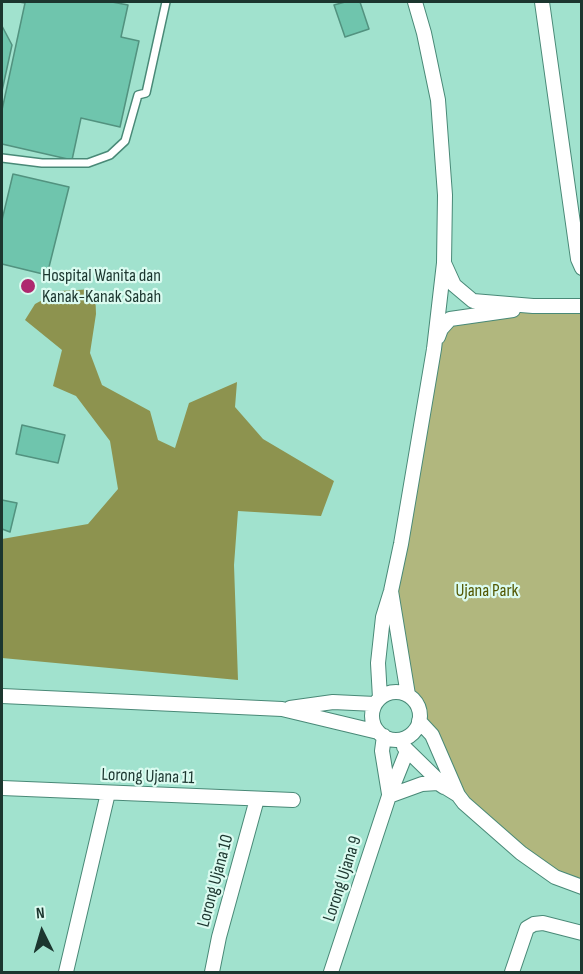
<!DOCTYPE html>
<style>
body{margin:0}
#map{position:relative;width:583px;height:974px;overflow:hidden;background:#a1e2ce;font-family:"Sofia Sans Condensed",sans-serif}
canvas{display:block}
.frame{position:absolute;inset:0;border:3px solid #1c362f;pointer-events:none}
.north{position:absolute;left:12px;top:902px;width:60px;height:60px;-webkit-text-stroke:4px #dbfbf0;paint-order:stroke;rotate:355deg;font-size:16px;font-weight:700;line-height:24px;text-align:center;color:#1c362f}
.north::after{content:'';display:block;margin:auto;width:21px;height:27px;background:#1c362f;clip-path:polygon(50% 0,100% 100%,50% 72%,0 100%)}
</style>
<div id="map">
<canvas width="583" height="974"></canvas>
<div class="frame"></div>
<div class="north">N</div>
</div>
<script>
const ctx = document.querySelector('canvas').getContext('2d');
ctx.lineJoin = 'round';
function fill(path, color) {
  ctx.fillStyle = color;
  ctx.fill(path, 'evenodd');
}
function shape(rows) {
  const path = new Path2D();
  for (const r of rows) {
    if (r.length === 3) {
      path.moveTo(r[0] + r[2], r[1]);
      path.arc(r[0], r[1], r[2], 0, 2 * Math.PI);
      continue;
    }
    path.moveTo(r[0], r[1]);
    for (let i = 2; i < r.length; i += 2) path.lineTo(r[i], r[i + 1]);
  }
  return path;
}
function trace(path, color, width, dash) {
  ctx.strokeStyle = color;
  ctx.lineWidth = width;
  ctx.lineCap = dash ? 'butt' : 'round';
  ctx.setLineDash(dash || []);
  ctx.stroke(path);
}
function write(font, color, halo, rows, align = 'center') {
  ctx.font = font + ' "Sofia Sans Condensed",sans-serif';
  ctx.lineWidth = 4.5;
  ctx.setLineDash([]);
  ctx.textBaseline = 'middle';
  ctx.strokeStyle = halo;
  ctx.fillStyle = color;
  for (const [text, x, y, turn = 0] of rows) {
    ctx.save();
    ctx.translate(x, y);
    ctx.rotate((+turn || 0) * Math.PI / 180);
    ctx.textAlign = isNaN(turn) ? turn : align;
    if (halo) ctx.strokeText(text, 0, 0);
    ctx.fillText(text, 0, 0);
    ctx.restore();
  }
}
fill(shape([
 [581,306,581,887,555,877,464,804,419,721,418,706,408,695,394,604,441,329,467,315]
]), '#b1b77e');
fill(shape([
 [95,289,96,314,90,353,102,385,150,411,158,440,175,448,189,403,237,382,235,407,263,439,334,481,321,516,238,511,234,565,238,680,2,658,2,539,88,524,118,489,110,441,76,396,53,386,62,350,25,320,35,304,59,291]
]), '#8d934f');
const building = shape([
 [19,2,112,2,128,5,121,37,139,41,120,127,81,118,72,160,2,144,2,110,25,3,19,2],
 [345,2,360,2,369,29,345,37,334,5,345,2],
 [2,26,12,45,2,91,2,26],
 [13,174,69,187,47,275,2,264,2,220,13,174],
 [22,425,65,435,58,463,16,454,22,425],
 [2,500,17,503,10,532,2,529,2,500]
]);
fill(building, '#6fc5ad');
trace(building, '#52927f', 1.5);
const lane = shape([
 [2,158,42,163,88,163,110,155,125,141,138,95,146,93,166,2]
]);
const street = shape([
 [542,2,578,259,582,268],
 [444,263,454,285,473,301,533,306,582,306],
 [438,337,441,329,450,319,513,310],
 [391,591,408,695],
 [396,716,24],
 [2,696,282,709,378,732],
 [380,698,378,663,383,617,391,591,401,544,434,349,444,263,445,195,438,100,424,33,415,2],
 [290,708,333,702,375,704],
 [419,721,432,735,458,795,464,803,521,853,555,877,582,887],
 [384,736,382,751,389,794],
 [404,747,445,787,458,795],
 [2,788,293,800],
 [389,796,422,784,438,783,444,787],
 [66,972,108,793],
 [212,972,219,937,257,799],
 [331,972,389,796,407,751],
 [512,972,527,928,534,924,543,923,582,933]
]);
trace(lane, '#498977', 10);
trace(street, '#498977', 16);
trace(lane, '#fff', 7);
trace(street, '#fff', 14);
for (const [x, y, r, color] of [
 [28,286,8,"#ae296f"]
]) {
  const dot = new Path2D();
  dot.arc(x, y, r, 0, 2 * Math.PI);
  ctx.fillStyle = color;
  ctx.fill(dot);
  trace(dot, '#dbfbf0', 2);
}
write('18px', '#1c362f', '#dbfbf0', [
 ["Hospital Wanita dan",42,276],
 ["Kanak-Kanak Sabah",42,297]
], 'left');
write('18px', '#535803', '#dbfbf0', [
 ["Ujana Park",487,591]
]);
write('18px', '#1c362f', '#dbfbf0', [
 ["Lorong Ujana 11",148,777,2],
 ["Lorong Ujana 9",343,879,-72],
 ["Lorong Ujana 10",216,881,-75]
]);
</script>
